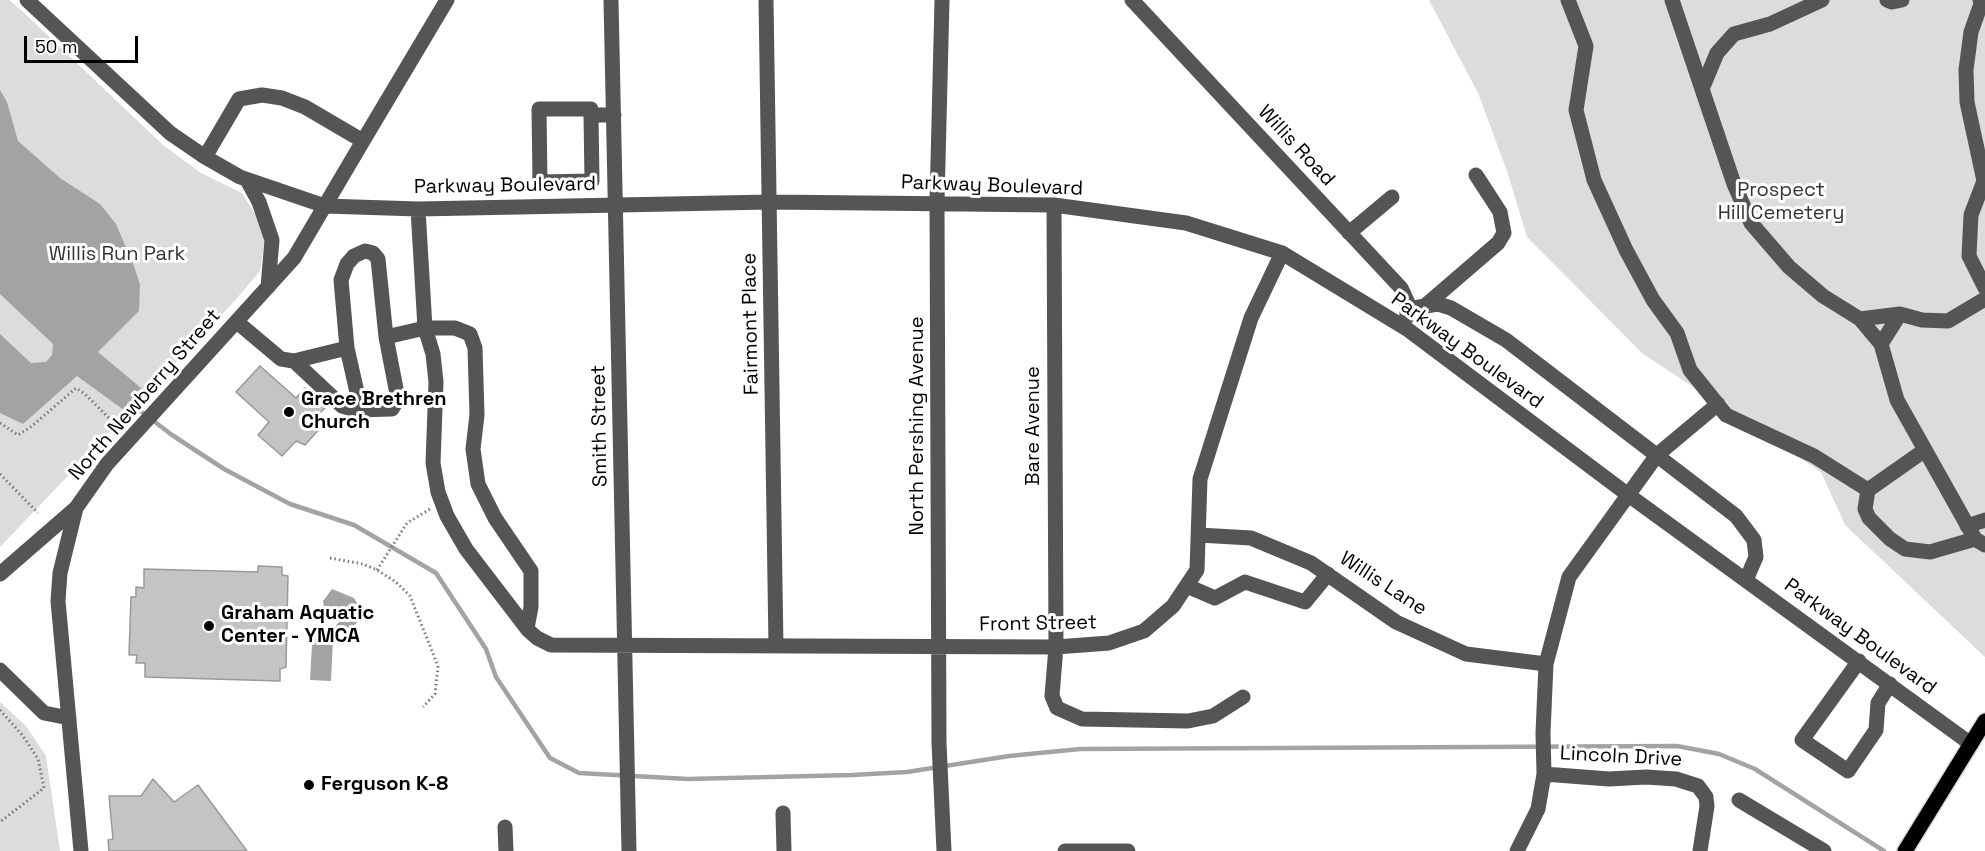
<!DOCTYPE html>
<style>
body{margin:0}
#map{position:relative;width:1985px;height:851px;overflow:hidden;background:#fff;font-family:"Space Grotesk",sans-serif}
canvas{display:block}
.scale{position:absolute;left:24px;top:36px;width:114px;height:27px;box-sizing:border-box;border:3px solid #000;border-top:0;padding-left:8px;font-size:18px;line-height:21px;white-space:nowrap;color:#000;-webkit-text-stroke:4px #fff;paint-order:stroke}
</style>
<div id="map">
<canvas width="1985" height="851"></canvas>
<div class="scale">50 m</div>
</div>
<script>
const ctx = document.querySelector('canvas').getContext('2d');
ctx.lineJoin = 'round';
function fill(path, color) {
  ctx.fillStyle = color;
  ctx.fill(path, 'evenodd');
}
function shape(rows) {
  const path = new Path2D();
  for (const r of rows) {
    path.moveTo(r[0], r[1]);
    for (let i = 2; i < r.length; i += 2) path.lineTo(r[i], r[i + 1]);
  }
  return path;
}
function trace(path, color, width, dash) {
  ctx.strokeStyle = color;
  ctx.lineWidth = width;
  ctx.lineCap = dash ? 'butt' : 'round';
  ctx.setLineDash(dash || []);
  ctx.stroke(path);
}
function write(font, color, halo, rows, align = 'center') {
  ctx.font = font + ' "Space Grotesk",sans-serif';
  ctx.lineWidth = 6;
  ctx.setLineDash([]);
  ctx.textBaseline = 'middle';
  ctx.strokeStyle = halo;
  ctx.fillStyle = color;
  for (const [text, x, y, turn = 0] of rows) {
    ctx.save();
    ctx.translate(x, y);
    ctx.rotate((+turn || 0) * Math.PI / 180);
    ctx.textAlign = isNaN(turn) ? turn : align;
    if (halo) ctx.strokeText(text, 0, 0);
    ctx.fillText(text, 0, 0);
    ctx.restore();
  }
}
fill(shape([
 [0,0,9,0,21,10,163,145,201,173,242,193,266,232,260,271,231,305,0,547],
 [1429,0,1985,0,1985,657,1845,525,1821,472,1642,353,1527,237,1507,171,1478,93],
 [0,702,26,726,46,756,60,851,0,851]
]), '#dcdcdc');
fill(shape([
 [0,90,7,102,18,141,60,178,100,204,116,224,134,266,140,285,139,311,98,352,147,393,128,413,77,376,23,424,0,413,0,334,31,363,46,362,52,355,53,344,0,294],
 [332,589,354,598,358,605,358,621,349,631,333,640,331,681,310,680,313,627,334,628,339,622,336,616,325,614,323,601]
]), '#a3a3a3');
trace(shape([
 [134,406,172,435,224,469,290,504,354,525,436,573,486,649,496,677,550,758,579,773,688,779,852,775,907,772,1009,756,1080,749,1677,746,1719,754,1755,769,1884,851]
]), '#a3a3a3', 4.5);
const building = shape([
 [260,366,296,398,305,388,326,407,315,418,323,425,305,445,296,441,282,456,258,435,269,422,236,392,260,366],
 [258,566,282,567,282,575,288,576,286,667,280,669,280,681,145,677,145,663,136,663,137,655,129,655,131,597,136,597,136,587,144,588,144,569,258,572,258,566],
 [153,779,174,802,198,785,247,851,109,851,108,840,113,839,109,796,141,796,153,779]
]);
fill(building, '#c4c4c4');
trace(building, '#999', 1.5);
const major = shape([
 [1905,851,1985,721]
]);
trace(major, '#dbdbdb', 18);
trace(shape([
 [0,423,18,435,32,426,76,388,85,394,119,428],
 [0,474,38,513],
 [330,558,363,564,377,570,396,582,410,596,438,666,435,694,423,707],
 [377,570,407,523,430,509],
 [0,710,23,736,38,759,44,788,0,822]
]), '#777', 3, [1.5, 3]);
trace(shape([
 [27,0,170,133,205,157,240,177,325,206,418,209,770,202,1054,205,1186,223,1282,253,1407,329,1627,494,1971,744],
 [611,0,629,851],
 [766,0,776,646],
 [942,0,937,203,939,743,944,851],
 [1132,0,1401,288,1407,301,1407,317],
 [1568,0,1586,46,1576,110,1594,180,1626,250,1653,300,1677,333,1690,370,1726,415,1814,456,1868,490,1925,450],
 [1672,0,1734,184,1751,223,1789,267,1823,296,1860,319,1881,344,1897,400,1975,539],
 [1887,0,1892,2,1902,0],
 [1980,0,1982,1,1971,32,1966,70,1967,102,1984,181,1971,215,1969,256,1985,288],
 [1702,89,1717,53,1734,34,1770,24,1822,0],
 [591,115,592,181,540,182,539,109,591,109,591,115,614,115],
 [363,141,447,0],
 [247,180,259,202,272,240,268,287],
 [1054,205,1056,647,1052,696,1057,708,1082,719,1188,721,1213,716,1243,697],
 [418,209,425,328,433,354,436,382,433,463,438,492,447,516,466,549,528,630,537,638,551,645,1056,647,1109,643,1144,631,1173,606,1197,570,1200,479,1251,318,1282,253],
 [1349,233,1392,197],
 [1426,305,1498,243,1504,233,1500,212,1476,175],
 [1407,309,1438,304,1451,308,1506,340,1736,516,1754,540,1756,557,1746,580],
 [1860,319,1900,314],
 [237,322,281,359,294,361,347,348,341,280,347,264,354,256,365,251,373,253,378,259,386,337,425,328,455,328,470,334,475,348,477,415,473,449,478,484,495,518,531,571,531,607,527,628],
 [1881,344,1900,314,1922,320,1948,321,1985,299],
 [347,348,361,410],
 [294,361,342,406,356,410,392,409,398,399,386,337],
 [1868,490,1865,509,1869,518,1890,539,1905,549,1930,552,1975,539,1985,545],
 [1967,526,1985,520],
 [1199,535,1251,538,1311,563,1396,622,1466,654,1546,664],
 [0,574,76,508],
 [1187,586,1215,598,1245,582,1305,602,1328,574],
 [1859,661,1802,740,1848,771,1876,730,1878,703,1890,684],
 [0,670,44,713,69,718],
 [1544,774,1609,779,1646,777,1676,779,1698,786,1706,797,1707,806,1700,851],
 [1739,800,1824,851],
 [783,813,784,851],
 [505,827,506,851],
 [81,851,58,601,60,573,76,508,107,464,294,258,363,141,305,107,282,98,262,95,239,99,205,157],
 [1065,851,1128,851],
 [1517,851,1538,809,1544,774,1543,733,1546,664,1569,577,1657,455,1718,404]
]), '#555', 15);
trace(major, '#000', 15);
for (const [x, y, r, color] of [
 [289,412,6,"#000"],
 [209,626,6,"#000"],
 [309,785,6,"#000"]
]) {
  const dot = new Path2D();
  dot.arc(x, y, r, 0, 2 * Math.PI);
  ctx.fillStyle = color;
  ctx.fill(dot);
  trace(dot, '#fff', 2);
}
write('20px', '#000', '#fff', [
 ["Willis Road",1296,146,47],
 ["Parkway Boulevard",505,186,-1],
 ["Parkway Boulevard",992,186,2],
 ["Fairmont Place",751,324,-91],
 ["Parkway Boulevard",1467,351,36],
 ["North Newberry Street",145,395,-49],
 ["Smith Street",600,426,-91],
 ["North Pershing Avenue",918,426,-90],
 ["Bare Avenue",1034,426,-90],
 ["Willis Lane",1383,584,33],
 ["Front Street",1038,624,-1],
 ["Parkway Boulevard",1860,637,36],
 ["Lincoln Drive",1621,757,3]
]);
write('20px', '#333', '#fff', [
 ["Prospect",1781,191],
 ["Hill Cemetery",1781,214],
 ["Willis Run Park",117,255]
]);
write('bold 20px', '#000', '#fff', [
 ["Grace Brethren",301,400],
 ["Church",301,423],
 ["Graham Aquatic",221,614],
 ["Center - YMCA",221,637],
 ["Ferguson K-8",321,785]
], 'left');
</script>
